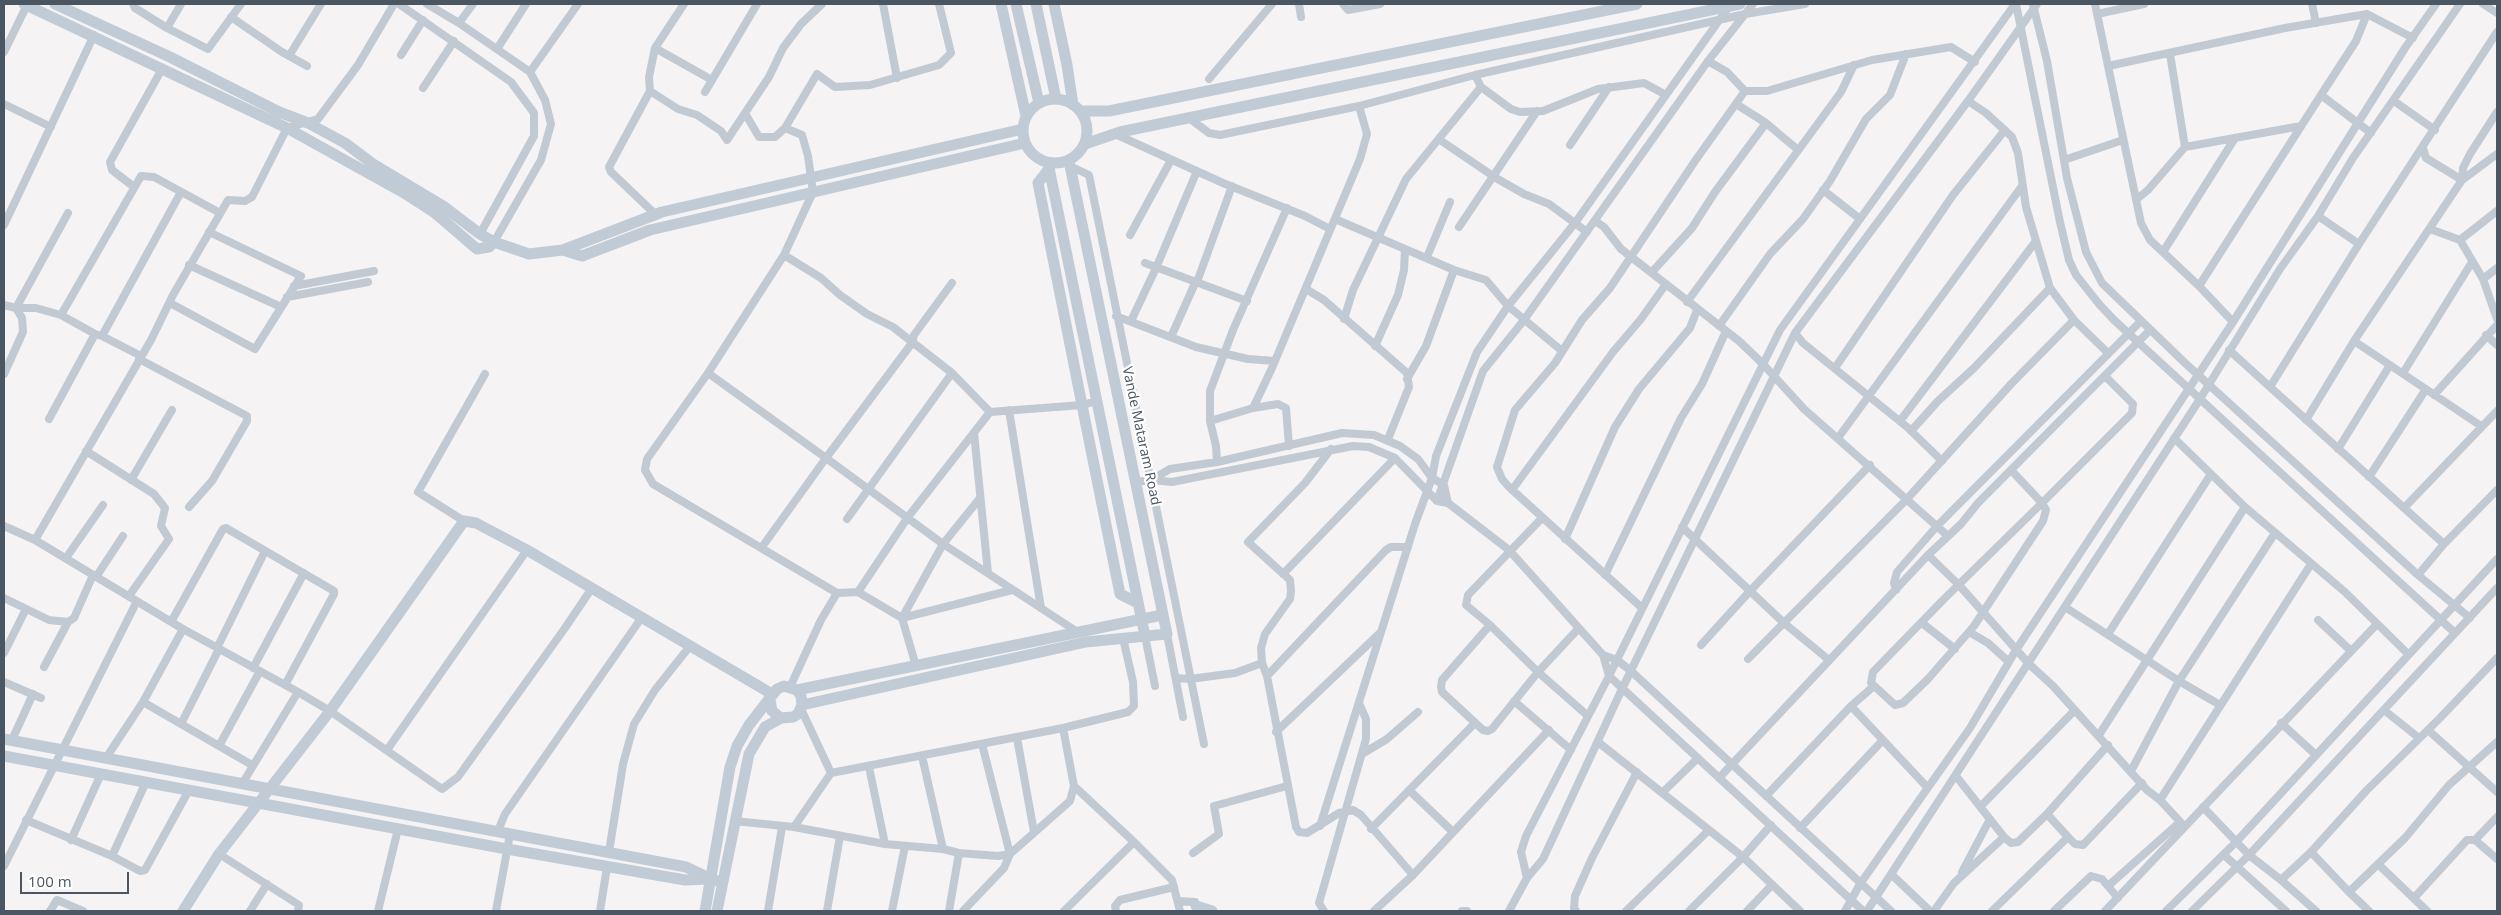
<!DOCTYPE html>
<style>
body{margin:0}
#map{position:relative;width:2501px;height:915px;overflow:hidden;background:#f5f3f3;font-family:"Open Sans",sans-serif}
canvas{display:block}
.frame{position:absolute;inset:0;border:5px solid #4a5661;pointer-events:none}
.scale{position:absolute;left:20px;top:872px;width:109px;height:22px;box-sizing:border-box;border:2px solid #4a5661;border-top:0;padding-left:6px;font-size:15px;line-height:18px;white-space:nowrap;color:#4a5661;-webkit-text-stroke:4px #fff;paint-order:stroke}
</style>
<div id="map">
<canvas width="2501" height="915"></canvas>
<div class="frame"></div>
<div class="scale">100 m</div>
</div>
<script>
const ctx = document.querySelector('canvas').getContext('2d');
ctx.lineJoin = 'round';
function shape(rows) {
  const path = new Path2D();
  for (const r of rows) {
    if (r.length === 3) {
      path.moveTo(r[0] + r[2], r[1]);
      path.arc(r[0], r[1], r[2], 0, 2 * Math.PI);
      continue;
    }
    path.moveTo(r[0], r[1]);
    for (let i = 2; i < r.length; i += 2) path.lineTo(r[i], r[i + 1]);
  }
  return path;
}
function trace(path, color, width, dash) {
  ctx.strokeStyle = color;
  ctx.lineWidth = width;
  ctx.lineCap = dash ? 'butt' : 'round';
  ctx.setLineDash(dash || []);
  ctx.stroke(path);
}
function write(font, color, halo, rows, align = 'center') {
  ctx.font = font + ' "Open Sans",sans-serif';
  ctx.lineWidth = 4.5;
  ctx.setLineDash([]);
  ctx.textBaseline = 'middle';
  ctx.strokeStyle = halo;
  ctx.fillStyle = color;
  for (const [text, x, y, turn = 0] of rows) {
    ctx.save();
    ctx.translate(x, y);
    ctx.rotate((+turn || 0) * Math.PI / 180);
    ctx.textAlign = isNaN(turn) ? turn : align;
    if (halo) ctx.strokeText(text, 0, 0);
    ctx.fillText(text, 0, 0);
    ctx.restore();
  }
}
trace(shape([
 [133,4,135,8,167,28,208,49,241,4],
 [399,4,511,82,534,113,534,136,480,234],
 [427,4,459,23,530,72,545,100,551,124,541,160,494,242],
 [684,4,655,48,649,77,650,91,678,109,697,115,721,131,727,140,769,77,783,48,801,24,822,4],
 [883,4,897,78],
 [1299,4,1301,17],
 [1343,4,1348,10,1380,4],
 [2016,4,2060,222,2069,260,2076,275,2099,304,2114,320,2455,633],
 [2095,4,2141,223,2150,240,2199,286,2233,322],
 [2312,4,2316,23],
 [2483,4,2497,13],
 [2033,5,2047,61,2067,178,2086,252,2102,283,2185,363,2418,575,2470,618],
 [2097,14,2144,4],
 [2367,14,2356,41,2321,95,2371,133],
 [231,17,282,52,307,66],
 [459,23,473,4],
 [167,28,181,4],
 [655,48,712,80],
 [497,49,526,4],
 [4,52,27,5],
 [2170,54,2185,147,2301,126],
 [401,55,423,20],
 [289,56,321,4],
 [1708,61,1727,72,1745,91,1767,91,1872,60,1951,47,1975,62],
 [2108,66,2285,28,2367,14,2413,38],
 [530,72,578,4],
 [1475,75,1745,14,1805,4],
 [1209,79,1272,4],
 [423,88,454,41],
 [650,91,609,167,611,172,656,215],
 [705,92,757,4],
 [2394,101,2435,130],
 [4,104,51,127],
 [1736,104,1766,123,1797,149],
 [746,115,759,137,775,137,785,128],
 [1189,118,1209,133,1220,135,1359,106],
 [1115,134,1223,183,1305,216,1330,229],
 [1440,140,1496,178,1524,194,1549,204,1587,232],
 [1570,145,1609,87],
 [2423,148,2426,158,2462,180,2463,168,2470,154,2497,112],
 [2064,160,2123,140],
 [1070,166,1089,175,1204,744],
 [134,187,112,170,110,162,162,69],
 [1823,190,1860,219],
 [2137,199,2148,190,2185,147],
 [68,213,16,308,36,308,61,315,95,334,102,336,141,356],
 [2318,216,2359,244],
 [1335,219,1454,270,1426,346,1407,379],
 [1595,221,1604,227,1621,249,1739,341,1762,363,1804,409,1948,536],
 [4,225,94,35],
 [1459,227,1537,111],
 [2430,229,2460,240,2483,279,2497,319],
 [1130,235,1171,160],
 [2460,240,2497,211],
 [2163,252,2235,138],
 [784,255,821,278,840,295,867,314,893,327,952,373,990,412],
 [1427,257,1450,202],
 [1145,263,1247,301],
 [189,265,281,307],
 [1454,270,1486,280,1508,306,1562,351],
 [1652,272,1692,228,1715,192,1766,123],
 [2483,279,2497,268],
 [1197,282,1232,186],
 [952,283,914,335,912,343,826,458,943,544,1076,631],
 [294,286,374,271],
 [2199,286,2321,95],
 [1306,289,1324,300,1407,373,1409,387,1388,439],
 [287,297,368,282],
 [1687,302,1841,92,1854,65],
 [170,303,255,349,301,276,209,232],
 [4,305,16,308,22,318,23,332,4,374],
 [61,315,141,176,154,177,220,213],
 [1116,316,1196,347,1248,359,1275,361],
 [1344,319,1353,290,1406,179,1481,87],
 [2074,320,2108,353],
 [1131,321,1156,268,1197,171],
 [1719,326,1770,254,1803,219,1830,181,1866,119,1890,95,1906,54],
 [1795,333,1803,343,1907,427,1942,461],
 [2486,335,2497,345],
 [102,336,181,192],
 [1171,337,1196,281],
 [2354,341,2481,426],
 [1375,346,1398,295,1404,270,1405,249],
 [2229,350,2444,544],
 [139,359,247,416,247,421,212,481,189,507],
 [1835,368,1953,195,2005,130],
 [708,373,826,458,762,547],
 [2403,373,2472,262],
 [2270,387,2359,244,2497,32],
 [2434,395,2497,325],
 [1009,410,1041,608],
 [49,419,95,334],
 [2306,420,2354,341,2462,180,2497,154],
 [1210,421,1253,408],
 [1900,421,2036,241],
 [1911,431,1938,401,1974,368,2050,288],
 [974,433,988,573],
 [1838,438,2022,186],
 [2174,438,2245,507,2345,592,2408,654],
 [1289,446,1286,408,1278,404,1253,408,1272,368,1360,159,1367,134,1359,106,1475,75,1481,87,1511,109,1520,112,1543,111,1598,89,1644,83,1666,95],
 [1331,449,1305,483,1248,542,1290,580,1291,591,1290,599,1265,634,1261,648,1262,663,1267,676,1296,827,1299,832,1307,833,1339,813,1353,810,1361,815,1413,875,1374,911],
 [2338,449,2390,365],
 [86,451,154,494,165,508,161,526,169,539,129,596],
 [1217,462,1216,446,1210,421,1210,391,1233,330,1287,208],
 [2011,470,2042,503,1944,599,1873,672,1871,683,1895,705,1903,703,1928,679,1974,626,2043,521,2046,510,2042,503,2132,413,2133,404,2105,376],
 [2369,477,2426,389],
 [131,480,172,410],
 [1151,480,1170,469,1217,462,1342,433,1374,435,1400,446,1418,459,1432,478,1444,485,1448,503],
 [1135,482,1151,480,1172,482,1353,446,1369,447,1395,458,1437,501,1448,503,1509,550,1603,655,1617,660,1631,671,1891,911],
 [1512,490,1613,352,1641,319,1666,284],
 [1437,501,1483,371,1524,320,1708,61,1753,4],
 [2404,508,2497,411],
 [847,519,952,373],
 [464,521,418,492,485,374],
 [4,526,35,540,183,629,298,692,330,711,442,789,458,777,565,628,592,588],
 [1682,527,1784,623,1829,660],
 [1565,539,1615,427,1639,389,1690,328,1697,310],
 [35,540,151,340,173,295,228,200,245,201,252,197,287,128,318,119,358,65,394,4],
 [1928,555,1959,585,2029,664,2053,686,2147,790,2160,800,2184,826],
 [66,558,103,505],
 [1283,574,1395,458],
 [1605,575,1681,418,1702,384,1726,331],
 [2418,575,2444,544,2497,490],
 [96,577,123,536],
 [1896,590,1894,583,1897,572,1937,526,2141,321],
 [858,592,908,517,990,412,1082,405,1097,401],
 [4,598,49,620,68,622,74,618,93,575],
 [2065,607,2179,681,2220,705],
 [1642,608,1508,486,1502,479,1497,467,1515,410,1555,363,1582,320,1610,288,1695,161,1745,91],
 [902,618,943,544,980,498],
 [902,618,1012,590],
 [2318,620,2351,651],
 [171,622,223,529,226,528,334,591,334,594,285,685],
 [1922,623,1955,649],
 [1490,625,1466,605,1468,595,1542,518],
 [1578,629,1538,672,1492,729,1488,731,1483,730,1442,692,1441,687,1442,680,1490,625,1538,672,1588,716],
 [1969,632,1988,643,2009,662],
 [1167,634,1183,717],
 [2108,634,2211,474],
 [1145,636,1155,686],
 [1701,645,1750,591,1870,465],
 [217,648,265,551],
 [4,653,26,609],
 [1603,655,1609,676,1863,911],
 [1748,659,1907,499,2012,383,2074,320,2050,288,2026,207,2018,153,2012,137,1986,113,1968,101],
 [916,666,902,618,858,592,837,593,653,484,645,470,647,459,708,373,784,255,813,192,808,156,802,135,785,128,817,74,835,87,870,85,939,65,951,53,939,4],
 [44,667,68,622],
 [253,668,304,573],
 [1267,676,1386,550,1391,547,1408,547],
 [1176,678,1190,679,1235,673,1262,663],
 [4,682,41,698],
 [1874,686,1851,706,1927,787],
 [790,687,821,620,837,593],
 [1514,701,1571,750],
 [143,702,252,765],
 [801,709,831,773,1063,728,1128,712,1134,706,1133,682,1123,638],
 [2384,710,2419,738],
 [2281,723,2316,755],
 [181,724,219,649],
 [2428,730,2497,792],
 [1276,732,1380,633],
 [2099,735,2245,507],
 [1017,738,1034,832],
 [12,740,33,694],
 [1598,742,1743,857,1800,911],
 [2108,745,2047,814,2068,837,2075,844,2083,845,2142,783],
 [219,746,260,671],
 [387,750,527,550],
 [1362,754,1387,739,1418,712],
 [922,756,943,849],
 [106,758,143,702,183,629],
 [869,767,885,844],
 [2131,771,2179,681,2275,533],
 [1956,776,2004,837,2011,843,2018,842,2047,814],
 [1719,778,1928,555,1961,524,1978,503,2150,330],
 [242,784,298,692],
 [1409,790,1453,832],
 [1662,793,1698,758],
 [1766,796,1851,706],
 [2160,800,2311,564],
 [1981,806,2075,710],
 [2203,807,2249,855,2281,880,2316,911],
 [26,820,112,856,140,871,145,870,189,790],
 [734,821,794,827,885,844,943,849,959,853,998,856,1010,854,1070,801,1074,786,1063,728],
 [1320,826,1415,524,1432,478,1436,456,1477,352,1508,306,1575,223,1730,5],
 [794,827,831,773],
 [1800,828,1883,740],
 [1371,829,1475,723],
 [498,831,505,814,642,617],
 [71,840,101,774],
 [2475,840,2497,817],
 [1134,842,1172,880,1180,911],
 [609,852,623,764,634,724,655,690,690,646],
 [2311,852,2349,892,2405,838,2449,785,2497,742],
 [1193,853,1219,834,1214,806,1287,786],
 [219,854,299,905,298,911],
 [2224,855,2286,911],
 [112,856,146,782],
 [2378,864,2427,911],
 [4,866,137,601],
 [1962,872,1990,819],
 [1891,874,1930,911],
 [1413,875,1549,730],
 [1527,878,1521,852,1526,836,1609,676,1780,330,2015,4],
 [2281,880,2311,852,2366,791,2440,718,2497,658],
 [2108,886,2180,822],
 [2349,892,2369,911],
 [2414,898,2467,840,2475,840,2497,859],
 [1178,901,1195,902],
 [50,911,57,900,83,911],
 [250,911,267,884],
 [378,911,398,829],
 [496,911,510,834],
 [600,911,607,867],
 [768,911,782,827],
 [827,911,840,836],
 [892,911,905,846],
 [949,911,959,853],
 [963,911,1004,868,1010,854,982,744],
 [1064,911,1134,842,1074,786],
 [1116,911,1115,906,1120,900,1174,887],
 [1324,911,1319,903,1366,739,1366,719,1359,703],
 [1462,911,1467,911],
 [1509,911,1527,878,1543,859,1622,689,1795,333,1968,101,2037,4],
 [1576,911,1574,908,1575,896,1592,858,1637,772],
 [1626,911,1709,830],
 [1689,911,1743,857,1771,825],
 [1747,911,1772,885],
 [1845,911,1860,884,1970,728,2016,650,2233,322,2405,48,2436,4],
 [1867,911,2200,399,2280,269,2318,216,2353,158,2460,4],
 [1934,911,1954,883,2004,837],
 [1992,911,2068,837],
 [2054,911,2091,876,2102,879,2118,898],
 [2105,911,2377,624],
 [2166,911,2236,842,2497,559],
 [2192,911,2249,855,2497,588]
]), '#c1cad2', 8);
trace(shape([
 [24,4,287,128,404,193,435,213,477,249,489,247,494,242],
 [55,4,170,57,279,112,308,123,345,143,373,164,443,206,480,234,494,242,529,254,563,250,662,212,1023,129],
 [1001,4,1026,116],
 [1016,4,1039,103],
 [1036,4,1056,99],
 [1054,4,1067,65,1073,105],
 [1055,131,32],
 [1080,111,1109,111,1637,4],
 [1085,144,1120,132,1740,4],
 [1048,163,1145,636],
 [1049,169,1038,183,1084,415,1120,594,1138,603],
 [563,250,582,256,650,230,1025,143],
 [797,690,1162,615],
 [802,705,1086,642,1167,634,1069,161],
 [4,739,686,867,711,879,722,882],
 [4,756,507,849,685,880,708,879],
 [1196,906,1212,911],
 [183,911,219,854,330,711,464,521,476,523,527,550,772,694],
 [705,911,730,767,737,746,749,725,777,689,784,686,797,690,801,696,802,705,798,714,793,717,781,718,772,711,770,700],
 [717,911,749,754,765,727,781,718]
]), '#c1cbd6', 11);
write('14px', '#4a5661', '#fff', [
 ["Vande Mataram Road",1141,436,78]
]);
</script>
